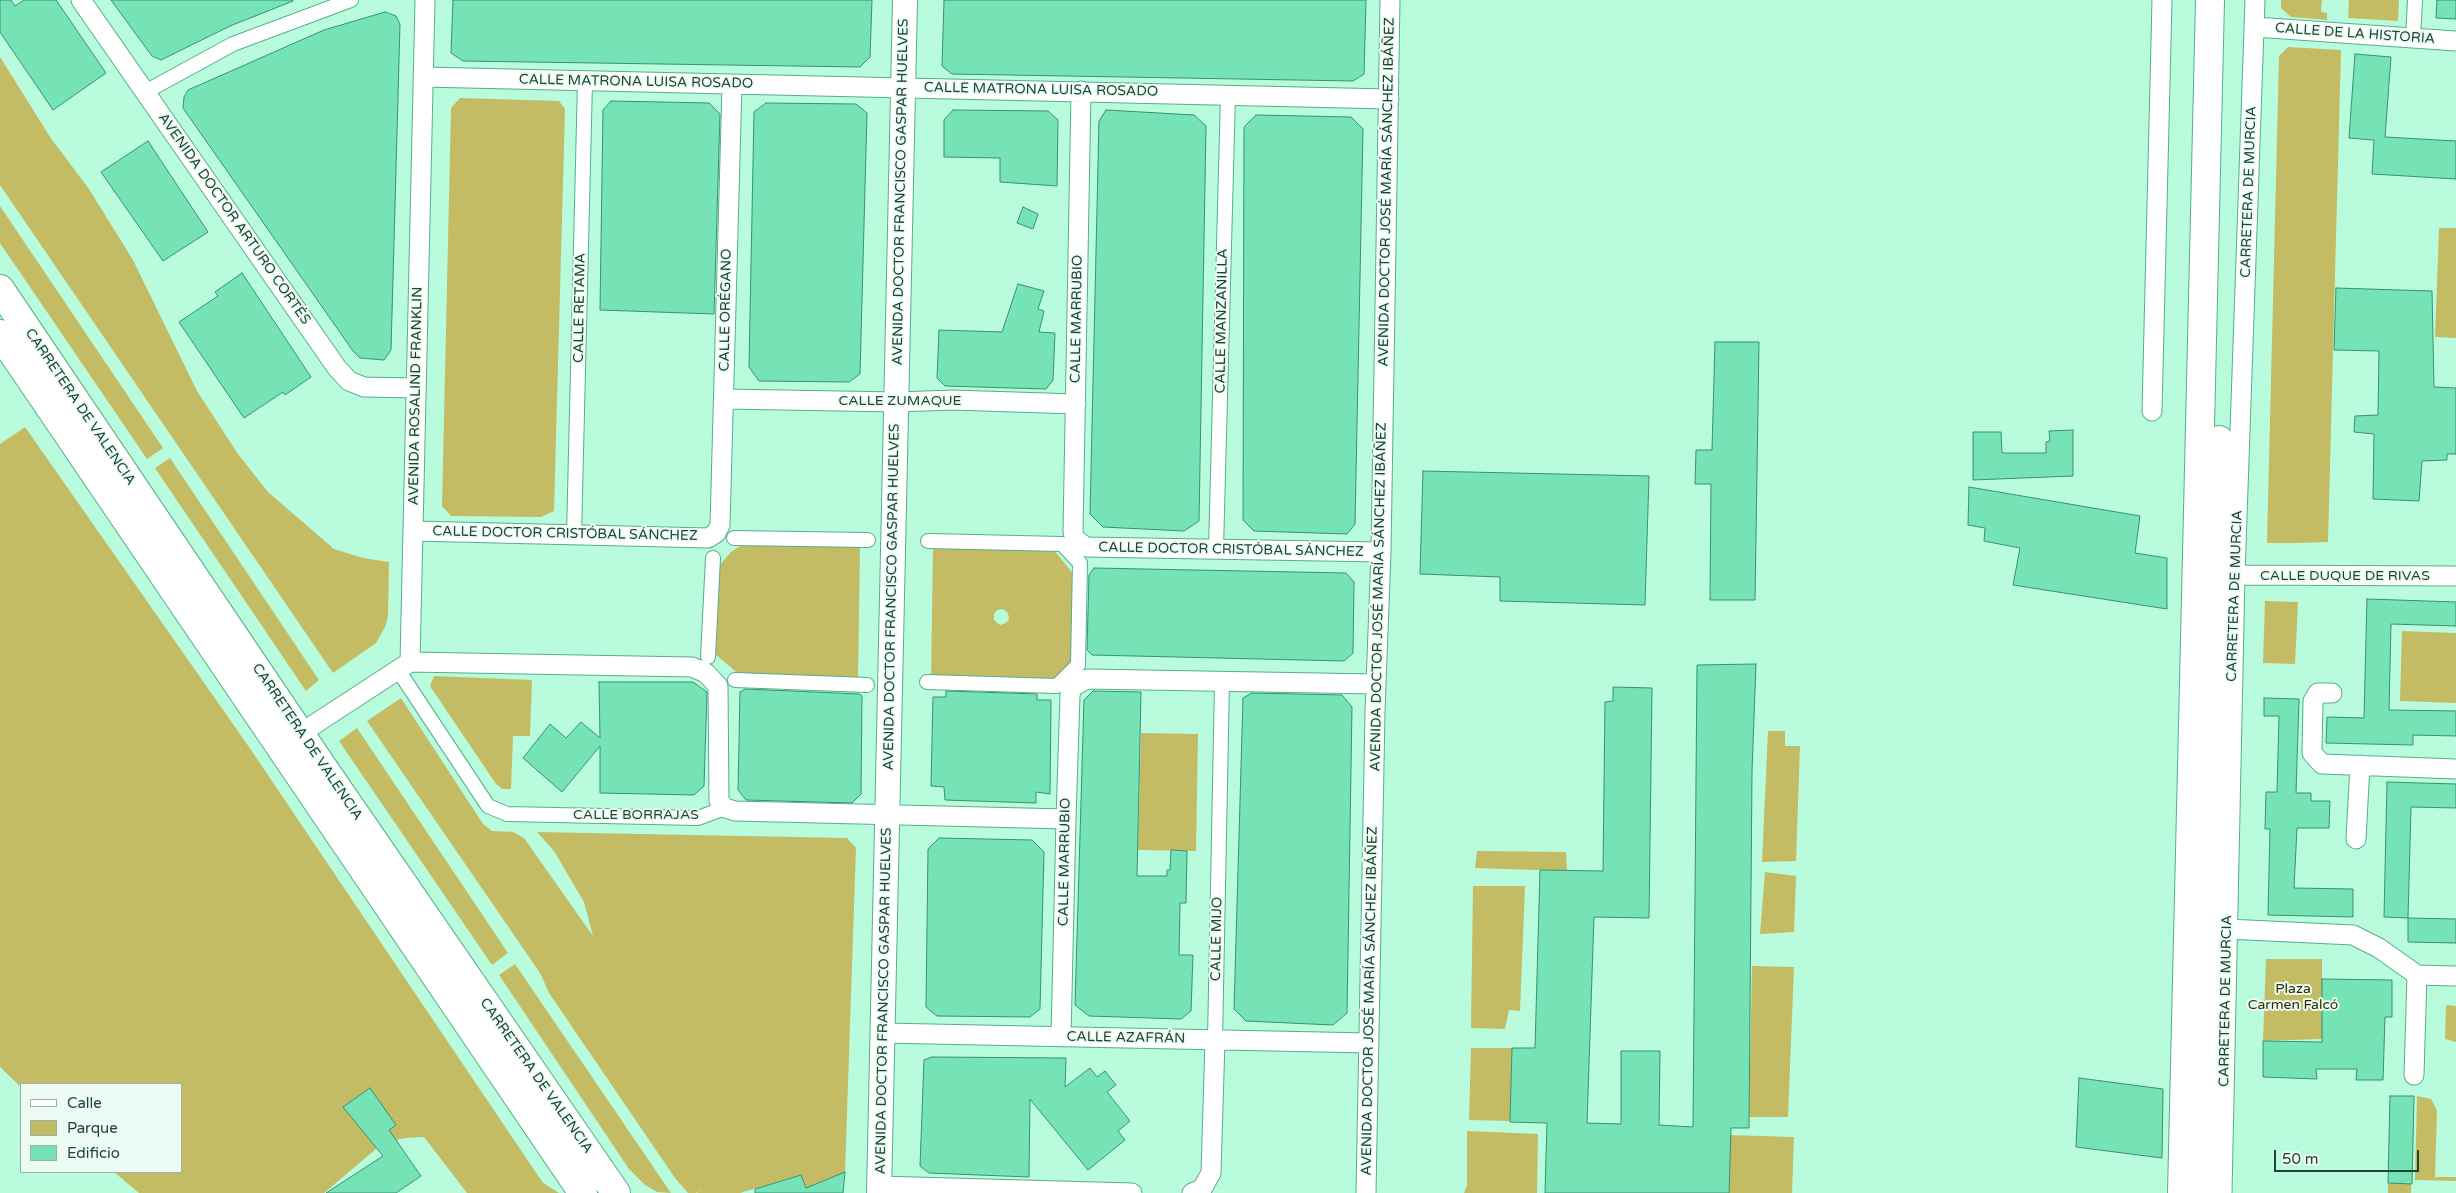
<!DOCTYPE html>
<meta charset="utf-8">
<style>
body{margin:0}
#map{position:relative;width:2456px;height:1193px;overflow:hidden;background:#b8fcdd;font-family:"Varela Round",sans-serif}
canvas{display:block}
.legend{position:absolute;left:20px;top:1083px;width:162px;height:90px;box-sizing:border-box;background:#ecfcf4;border:1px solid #9ab2a7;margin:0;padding:6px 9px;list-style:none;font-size:15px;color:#1f4334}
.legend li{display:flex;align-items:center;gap:10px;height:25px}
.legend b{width:25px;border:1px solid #9ab2a7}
.scale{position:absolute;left:2274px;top:1150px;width:145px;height:22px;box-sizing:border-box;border:2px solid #1f4334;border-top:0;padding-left:6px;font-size:15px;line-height:18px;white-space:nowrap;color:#1f4334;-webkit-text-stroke:4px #ecfcf4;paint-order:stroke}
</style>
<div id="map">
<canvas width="2456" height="1193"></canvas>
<ul class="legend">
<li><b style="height:6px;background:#fff"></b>Calle</li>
<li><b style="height:14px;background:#c3bc65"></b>Parque</li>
<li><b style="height:14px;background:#76e3b6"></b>Edificio</li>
</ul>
<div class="scale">50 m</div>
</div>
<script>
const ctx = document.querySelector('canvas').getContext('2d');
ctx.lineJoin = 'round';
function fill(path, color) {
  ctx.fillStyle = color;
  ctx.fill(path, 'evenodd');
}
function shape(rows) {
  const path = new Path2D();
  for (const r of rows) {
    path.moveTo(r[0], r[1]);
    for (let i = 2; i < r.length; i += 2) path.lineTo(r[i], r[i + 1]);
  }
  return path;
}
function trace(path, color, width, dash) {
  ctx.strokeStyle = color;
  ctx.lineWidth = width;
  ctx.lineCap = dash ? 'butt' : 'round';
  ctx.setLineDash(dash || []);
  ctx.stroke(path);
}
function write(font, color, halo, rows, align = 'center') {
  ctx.font = font + ' "Varela Round",sans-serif';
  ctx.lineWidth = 4;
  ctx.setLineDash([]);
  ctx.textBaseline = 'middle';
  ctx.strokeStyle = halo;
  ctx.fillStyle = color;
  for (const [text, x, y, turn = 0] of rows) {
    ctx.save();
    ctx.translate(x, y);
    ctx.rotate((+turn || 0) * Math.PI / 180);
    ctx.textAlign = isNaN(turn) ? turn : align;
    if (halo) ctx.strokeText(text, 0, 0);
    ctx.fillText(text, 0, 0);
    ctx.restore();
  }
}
fill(shape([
 [2281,0,2322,0,2321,12,2327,13,2327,20,2291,17,2281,8],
 [2349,0,2399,0,2398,21,2348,18],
 [2288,47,2341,50,2328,542,2299,543,2267,543,2279,56],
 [0,57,50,137,89,189,133,260,197,391,238,454,268,492,334,549,363,558,389,562,388,616,385,627,376,643,333,673,0,185],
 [460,98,559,101,565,109,554,511,541,517,451,516,442,506,451,108],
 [0,206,163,448,147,459,0,243],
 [2439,228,2456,228,2456,338,2435,337],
 [25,427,249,747,543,1183,559,1193,467,1193,424,1137,405,1138,383,1143,324,1193,139,1193,114,1172,181,1172,181,1084,21,1084,21,1087,0,1067,0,444],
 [170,458,319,680,306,691,155,468],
 [743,544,860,547,858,677,847,680,742,677,715,654,718,567,731,552],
 [933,546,1054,550,1074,575,1072,665,1050,681,931,680],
 [1003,609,1008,613,1009,619,1006,623,1000,625,994,620,994,614,997,610],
 [2265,601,2298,602,2295,664,2263,663],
 [2402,631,2456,633,2456,703,2400,701],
 [434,676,532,680,530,736,513,736,511,789,502,789,496,784,430,686],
 [401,698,483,824,492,831,513,832,524,838,593,936,584,902,554,851,537,832,847,838,856,848,845,1172,806,1188,800,1175,740,1193,697,1193,702,1188,696,1193,688,1193,675,1178,549,993,540,973,367,721],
 [357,728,508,953,492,965,339,741],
 [1768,731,1785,731,1785,746,1800,746,1796,861,1762,862],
 [1141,733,1198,734,1196,851,1138,850],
 [1477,851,1566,852,1567,871,1475,868],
 [1765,872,1796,876,1794,932,1760,934],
 [1473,886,1525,886,1520,1011,1509,1010,1505,1029,1471,1028],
 [2266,959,2322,959,2322,1039,2263,1041],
 [515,964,671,1193,657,1192,645,1185,629,1169,499,975],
 [1752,966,1794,967,1788,1117,1749,1117],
 [2446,1005,2456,1006,2456,1042,2445,1039],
 [1471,1048,1512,1048,1510,1121,1469,1120],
 [2417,1096,2431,1099,2437,1110,2435,1177,2456,1177,2456,1181,2415,1180],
 [1467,1131,1538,1134,1537,1193,1464,1193,1467,1185],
 [1730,1135,1794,1137,1792,1193,1729,1193],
 [2388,1183,2411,1184,2411,1193,2388,1193]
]), '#c3bc65');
const building = shape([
 [0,0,11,0,15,6,24,0,56,0,106,73,53,110,0,32,0,0],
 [111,0,293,0,293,1,230,26,161,60,152,56,111,0],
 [453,0,872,0,870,57,860,67,463,61,451,53,453,0],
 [944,0,1366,0,1364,74,1353,81,952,74,942,66,944,0],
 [2437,0,2456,0,2456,19,2436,18,2437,0],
 [385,12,396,16,400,24,391,350,384,360,360,358,353,351,183,108,184,97,188,90,324,30,385,12],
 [2355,54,2391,57,2385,137,2456,141,2456,179,2372,174,2374,140,2349,138,2355,54],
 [611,101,709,103,720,114,714,314,600,310,603,110,611,101],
 [766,103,856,104,867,113,860,374,849,382,759,381,749,367,754,112,766,103],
 [953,110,1048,111,1058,120,1057,186,1000,182,1000,158,944,157,944,120,953,110],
 [1106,110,1194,115,1206,126,1199,521,1184,531,1103,527,1090,514,1099,121,1106,110],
 [1256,115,1351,117,1363,129,1355,524,1347,534,1254,531,1243,520,1244,127,1256,115],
 [148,141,208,232,163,261,101,172,148,141],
 [1023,207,1038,214,1033,229,1017,223,1023,207],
 [242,273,311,377,285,395,283,392,244,418,179,322,218,296,215,292,242,273],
 [1018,284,1044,291,1038,309,1044,311,1039,332,1055,333,1053,380,1046,389,945,386,937,378,939,330,1002,332,1018,284],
 [2336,288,2432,291,2434,387,2456,388,2456,454,2447,454,2447,460,2422,461,2419,501,2373,499,2374,434,2354,432,2355,416,2378,415,2379,351,2334,350,2336,288],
 [1715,342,1759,342,1755,600,1710,600,1711,484,1695,484,1696,450,1712,450,1715,342],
 [2073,430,2073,476,1973,480,1973,432,2001,432,2002,453,2046,453,2046,442,2050,441,2049,431,2073,430],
 [1423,471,1649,476,1645,605,1500,601,1500,577,1420,574,1423,471],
 [1969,487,2140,516,2135,553,2167,558,2167,609,2013,585,2020,548,1984,541,1985,528,1968,525,1969,487],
 [1094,568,1346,573,1354,582,1353,653,1344,661,1092,655,1087,650,1089,575,1094,568],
 [2367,599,2456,602,2456,626,2391,624,2389,710,2456,711,2456,736,2413,735,2413,745,2326,743,2327,717,2364,718,2367,599],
 [1756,664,1752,772,1749,1128,1731,1128,1729,1193,1545,1193,1547,1123,1510,1122,1512,1048,1535,1048,1540,870,1603,871,1605,702,1613,701,1613,687,1652,688,1649,918,1594,917,1587,1123,1621,1124,1621,1051,1660,1051,1659,1125,1693,1127,1697,665,1756,664],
 [599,682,693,682,707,692,704,786,694,795,600,793,600,746,562,792,523,758,550,724,566,738,581,722,600,738,599,682],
 [745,689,860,694,862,696,861,794,852,803,746,800,738,790,740,692,745,689],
 [946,691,1037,694,1037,700,1051,700,1050,794,1036,792,1036,803,945,800,944,787,931,786,933,697,946,697,946,691],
 [1093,691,1141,692,1137,876,1167,876,1167,870,1170,870,1171,850,1187,851,1186,903,1180,903,1179,955,1193,955,1191,1011,1181,1019,1089,1016,1075,1005,1084,700,1093,691],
 [1252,693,1342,695,1352,707,1347,1013,1333,1025,1246,1021,1234,1009,1243,698,1252,693],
 [2264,698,2299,699,2296,793,2311,793,2311,801,2330,801,2329,828,2297,828,2294,888,2353,889,2353,917,2268,915,2270,829,2265,829,2266,792,2277,792,2279,716,2264,716,2264,698],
 [2387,782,2456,784,2456,808,2411,807,2408,918,2384,917,2387,782],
 [939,838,1032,840,1044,852,1040,1009,1030,1017,937,1016,926,1007,928,849,939,838],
 [2408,918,2456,919,2456,943,2408,942,2408,918],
 [2322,979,2392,980,2392,1017,2385,1017,2383,1080,2356,1080,2357,1069,2316,1069,2317,1079,2263,1077,2263,1041,2322,1042,2322,979],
 [932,1057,1066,1058,1065,1087,1090,1068,1097,1077,1105,1071,1116,1085,1107,1092,1130,1121,1118,1131,1125,1140,1088,1170,1030,1099,1029,1177,929,1173,920,1166,924,1060,932,1057],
 [2079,1078,2163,1089,2162,1158,2076,1147,2079,1078],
 [370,1088,396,1125,389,1130,421,1176,396,1193,326,1193,383,1156,343,1107,370,1088],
 [2390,1096,2414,1096,2412,1184,2388,1183,2390,1096],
 [845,1172,843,1193,755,1193,755,1189,801,1175,806,1188,845,1172]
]);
fill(building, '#76e3b6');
trace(building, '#38916f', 1);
const pedestrian = shape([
 [2413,38,2415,0],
 [145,92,233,44,351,0],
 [574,535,585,81],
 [734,538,868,540],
 [1216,549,1228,94],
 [708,657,713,558],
 [398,670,488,806,507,814,698,818,725,808],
 [735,680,867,685],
 [927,682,1057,686,1078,665,1080,563,1062,544,928,541],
 [1215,1040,1222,682]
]);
const minor = shape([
 [81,0,337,368,349,381,364,387,416,388],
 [2255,27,2456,41],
 [423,77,1389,99],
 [1081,91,1073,532,1075,539,1086,547,1381,552],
 [724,399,897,402,953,400,1076,404],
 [2152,411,2162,0],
 [413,531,708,538,716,533,720,525,732,85],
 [2235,575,2456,576],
 [410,662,692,667,706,673,718,686,719,801,725,808,735,811,1066,819],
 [410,662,425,0],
 [2332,693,2318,693,2313,701,2312,753,2322,764,2456,769],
 [301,733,410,662],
 [2356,839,2360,765],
 [2227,929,2353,935,2379,948,2417,975,2456,976],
 [883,1033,1369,1043],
 [1061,1037,1066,819,1070,695,1072,687,1087,679,1376,684],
 [2414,1075,2417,975],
 [879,1186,1132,1193],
 [1192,1193,1202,1189,1211,1173,1215,1040],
 [1366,1193,1375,712,1381,552,1390,0],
 [2222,1193,2235,575,2255,0]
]);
const tertiary = shape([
 [879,1193,905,0]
]);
const primary = shape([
 [0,289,322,766,616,1193],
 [0,334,583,1193],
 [2182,1193,2210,0],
 [2204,1193,2219,440]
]);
trace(pedestrian, '#57ae8b', 16);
trace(minor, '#57ae8b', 21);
trace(tertiary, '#57ae8b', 26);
trace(primary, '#57ae8b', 30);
trace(pedestrian, '#fff', 14);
trace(minor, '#fff', 19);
trace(tertiary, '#fff', 24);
trace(primary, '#fff', 28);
write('14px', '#1f4334', '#ecfcf4', [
 ["CALLE DE LA HISTORIA",2355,34,4],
 ["CALLE MATRONA LUISA ROSADO",636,82,1],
 ["CALLE MATRONA LUISA ROSADO",1041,90,1],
 ["AVENIDA DOCTOR FRANCISCO GASPAR HUELVES",901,192,-89],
 ["AVENIDA DOCTOR JOSÉ MARÍA SÁNCHEZ IBÁÑEZ",1387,192,-89],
 ["CARRETERA DE MURCIA",2249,192,-88],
 ["AVENIDA DOCTOR ARTURO CORTÉS",234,219,55],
 ["CALLE RETAMA",580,308,-89],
 ["CALLE ORÉGANO",726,310,-89],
 ["CALLE MARRUBIO",1077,319,-89],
 ["CALLE MANZANILLA",1222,321,-89],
 ["AVENIDA ROSALIND FRANKLIN",416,396,-89],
 ["CALLE ZUMAQUE",900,401],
 ["CARRETERA DE VALENCIA",80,407,56],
 ["CALLE DOCTOR CRISTÓBAL SÁNCHEZ",565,534,1],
 ["CALLE DOCTOR CRISTÓBAL SÁNCHEZ",1231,550,1],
 ["CALLE DUQUE DE RIVAS",2345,576],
 ["CARRETERA DE MURCIA",2235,596,-88],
 ["AVENIDA DOCTOR FRANCISCO GASPAR HUELVES",892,597,-89],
 ["AVENIDA DOCTOR JOSÉ MARÍA SÁNCHEZ IBÁÑEZ",1379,597,-89],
 ["CARRETERA DE VALENCIA",307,742,56],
 ["CALLE BORRAJAS",636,815],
 ["CALLE MARRUBIO",1065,862,-89],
 ["CALLE MIJO",1217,939,-89],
 ["AVENIDA DOCTOR FRANCISCO GASPAR HUELVES",884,1001,-89],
 ["AVENIDA DOCTOR JOSÉ MARÍA SÁNCHEZ IBÁÑEZ",1370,1001,-89],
 ["CARRETERA DE MURCIA",2226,1001,-89],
 ["CALLE AZAFRÁN",1126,1038,1],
 ["CARRETERA DE VALENCIA",536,1076,55]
]);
write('14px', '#2f2c01', '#ecfcf4', [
 ["Plaza",2293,989],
 ["Carmen Falcó",2293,1005]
]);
</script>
